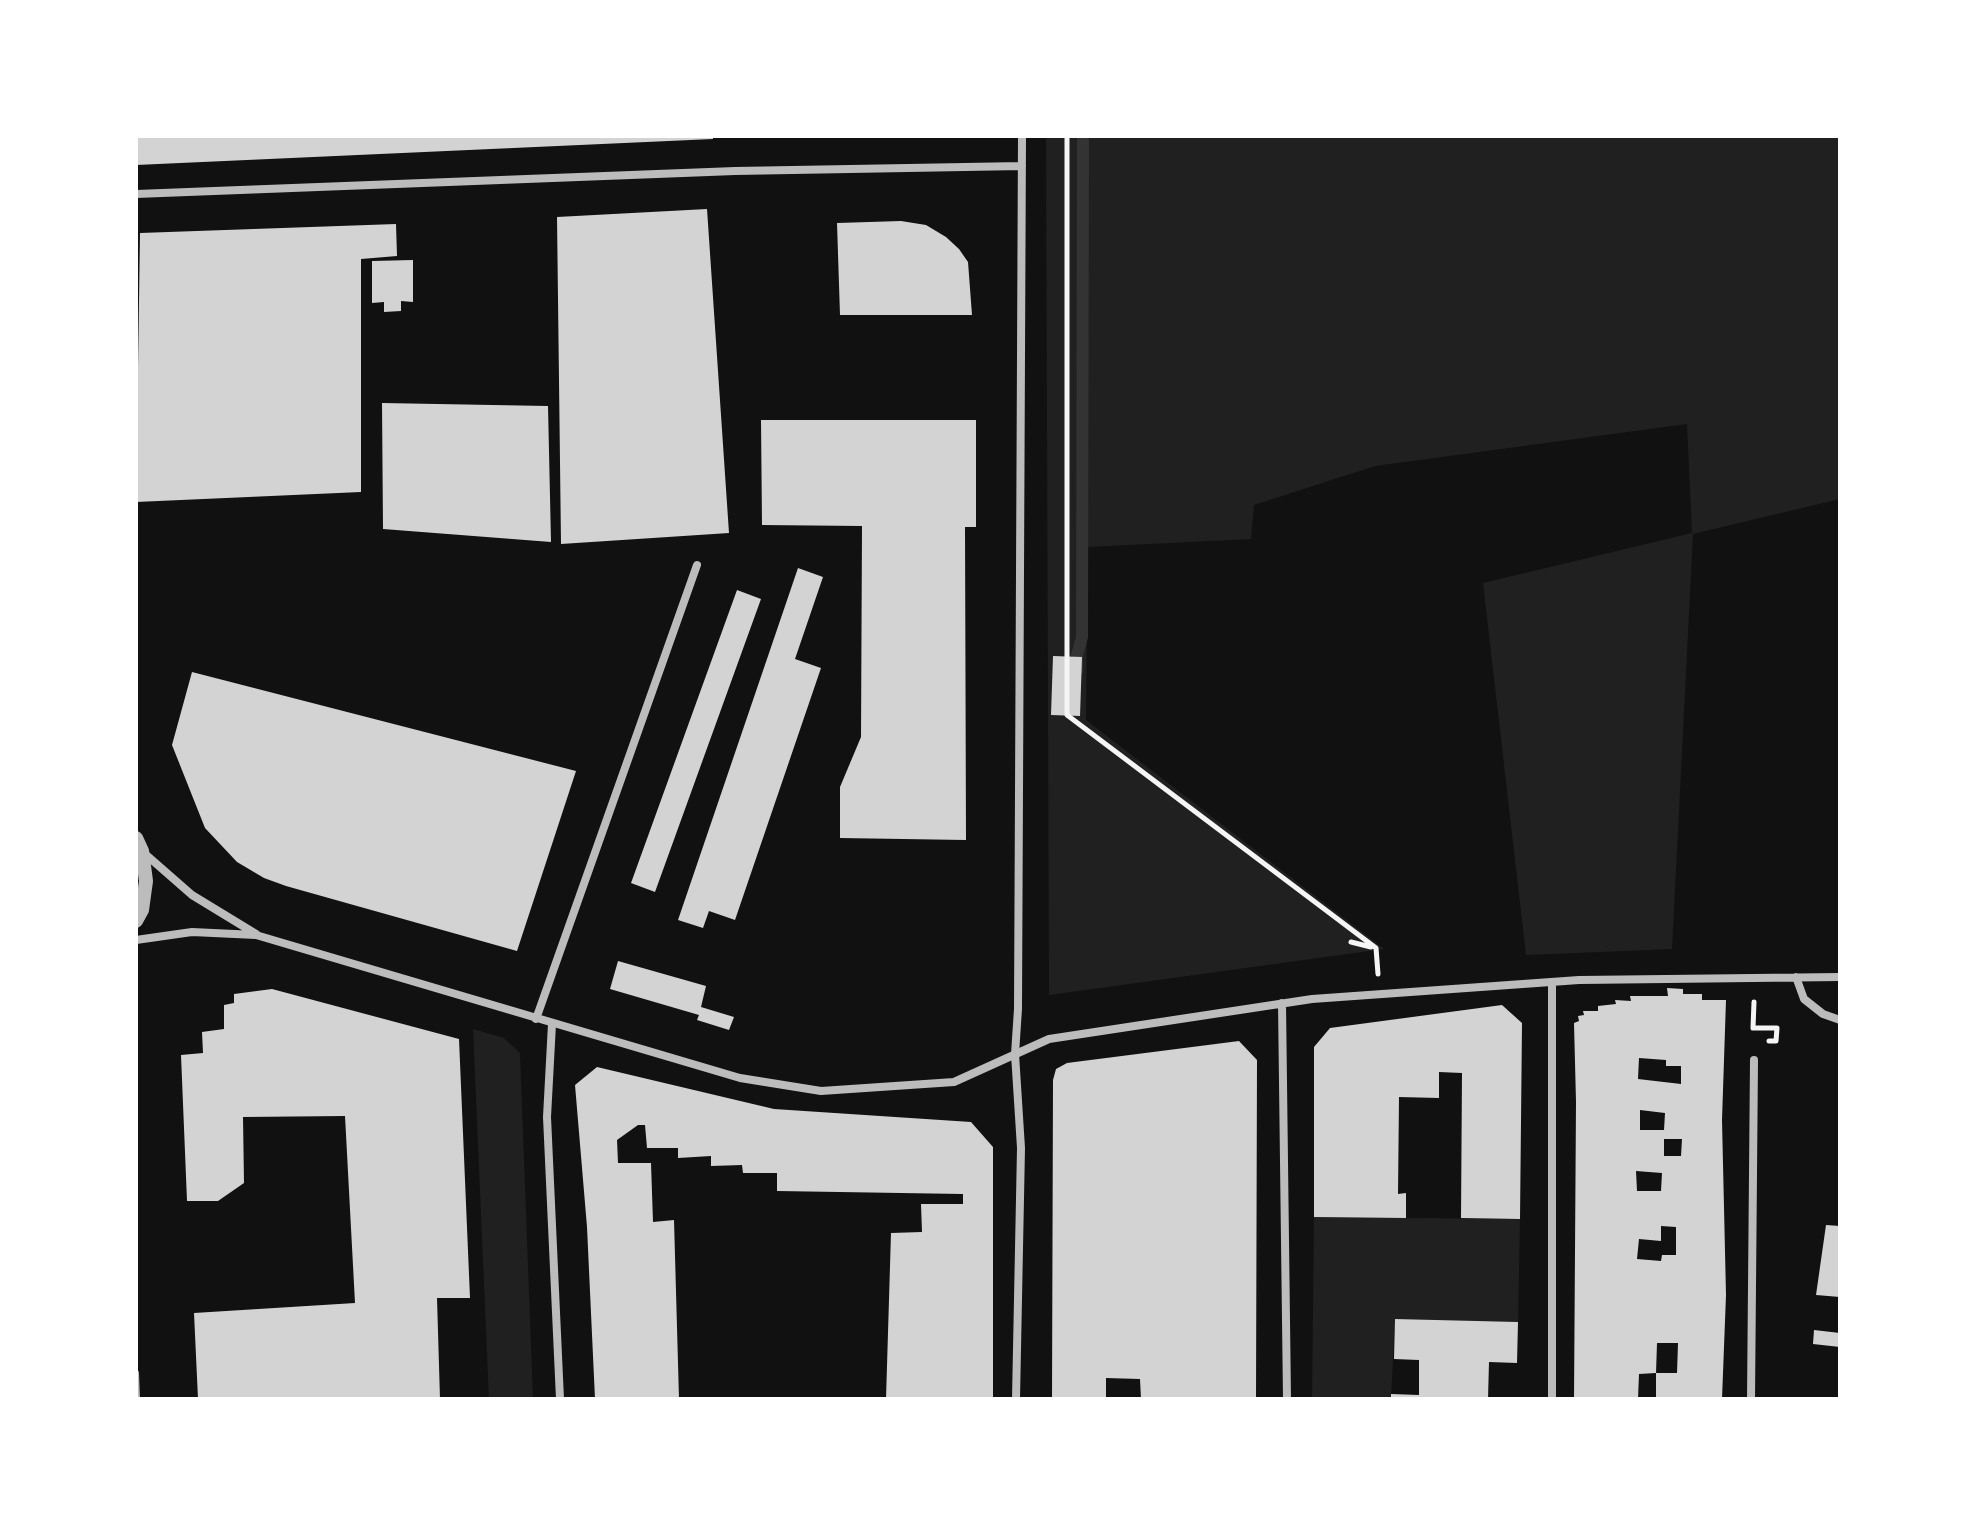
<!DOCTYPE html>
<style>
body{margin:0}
#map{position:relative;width:1976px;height:1535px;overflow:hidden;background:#111;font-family:"Roboto Condensed",sans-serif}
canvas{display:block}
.frame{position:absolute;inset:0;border:138px solid #fff;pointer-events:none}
</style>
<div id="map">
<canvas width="1976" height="1535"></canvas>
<div class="frame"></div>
</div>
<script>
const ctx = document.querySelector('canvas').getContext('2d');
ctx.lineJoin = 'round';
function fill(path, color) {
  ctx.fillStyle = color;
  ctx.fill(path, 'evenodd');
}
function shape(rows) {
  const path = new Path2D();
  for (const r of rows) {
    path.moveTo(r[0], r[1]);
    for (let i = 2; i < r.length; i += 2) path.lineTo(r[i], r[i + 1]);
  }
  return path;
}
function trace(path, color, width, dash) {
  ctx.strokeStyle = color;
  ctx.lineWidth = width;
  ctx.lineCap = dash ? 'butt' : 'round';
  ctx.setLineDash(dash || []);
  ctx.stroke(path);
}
fill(shape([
 [1046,136,1840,136,1840,499,1693,534,1672,949,1526,955,1483,583,1692,533,1687,424,1375,466,1254,505,1251,539,1088,547,1086,720,1384,949,1049,995],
 [473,1029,504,1038,520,1053,533,1399,489,1399],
 [1314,1217,1520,1219,1518,1322,1395,1319,1391,1399,1312,1399]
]), '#202020');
trace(shape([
 [1077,671,1077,655,1082,637,1083,136]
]), '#333', 12);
fill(shape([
 [136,136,713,136,713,139,136,165],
 [707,209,729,533,561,544,557,217],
 [901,221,926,225,946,237,959,249,968,262,972,315,840,315,837,223],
 [396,224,397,256,361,259,361,492,136,502,140,233],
 [413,260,413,302,401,301,401,311,384,312,384,302,372,303,372,261],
 [382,403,548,406,551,542,383,529],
 [761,420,976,420,976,527,965,527,966,840,840,838,840,787,861,737,862,526,762,525],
 [798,568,823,577,795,659,821,668,735,920,709,911,703,928,678,920],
 [737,590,761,599,655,892,631,883],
 [1053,656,1082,657,1080,716,1051,715],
 [192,672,576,771,517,951,286,886,264,878,237,862,205,828,172,745],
 [618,961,706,986,701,1007,734,1017,729,1030,697,1020,699,1015,610,989],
 [1667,988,1683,989,1683,994,1702,994,1702,1000,1726,1000,1722,1120,1726,1295,1722,1399,1656,1399,1656,1373,1677,1373,1678,1343,1657,1343,1656,1373,1639,1374,1638,1399,1574,1399,1576,1102,1574,1023,1579,1021,1578,1016,1584,1015,1583,1011,1598,1011,1598,1006,1616,1004,1615,1000,1631,1001,1630,996,1668,996],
 [1639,1058,1666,1060,1666,1066,1681,1066,1681,1084,1638,1079],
 [1640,1110,1665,1113,1664,1130,1640,1130],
 [1664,1139,1682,1139,1681,1156,1664,1156],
 [1636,1171,1662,1173,1661,1191,1637,1191],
 [1661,1226,1676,1227,1676,1255,1662,1255,1661,1261,1637,1259,1639,1239,1661,1241],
 [272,989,459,1039,470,1298,437,1298,440,1399,198,1399,194,1313,355,1303,345,1116,243,1117,244,1183,218,1201,187,1201,181,1055,203,1053,202,1032,224,1029,224,1005,234,1003,234,994],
 [1502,1005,1522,1023,1520,1219,1461,1218,1462,1073,1439,1072,1439,1098,1399,1097,1398,1194,1406,1193,1406,1218,1314,1217,1314,1047,1330,1028],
 [1239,1041,1257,1060,1256,1399,1141,1399,1140,1379,1106,1378,1106,1399,1052,1399,1053,1080,1056,1069,1067,1063],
 [597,1067,774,1109,971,1122,993,1147,993,1399,886,1399,891,1233,922,1232,921,1204,963,1204,963,1194,777,1191,777,1173,743,1173,742,1165,711,1166,711,1156,678,1158,678,1148,647,1148,645,1125,638,1125,617,1140,618,1163,651,1163,653,1222,674,1220,679,1399,595,1399,587,1227,575,1085],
 [1826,1225,1840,1226,1840,1297,1816,1295],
 [1395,1319,1518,1322,1517,1363,1489,1362,1488,1399,1391,1399,1391,1394,1419,1395,1419,1360,1394,1359],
 [1814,1330,1840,1333,1840,1347,1813,1344]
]), '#d3d3d3');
trace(shape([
 [1067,136,1067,715,1376,948,1378,974],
 [1351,942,1371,947],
 [1754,1002,1753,1028,1777,1028,1776,1041,1769,1041]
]), '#f5f5f5', 5);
trace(shape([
 [136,1373,137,1399]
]), '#bcbcbc', 6);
trace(shape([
 [136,194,735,171,1022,166],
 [144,853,192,895,256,934],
 [136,940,192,932,256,935,740,1078,821,1091,954,1082,1049,1039,1312,999,1579,980,1840,977],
 [1796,977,1804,999,1823,1014,1840,1020],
 [1282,1003,1287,1399],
 [536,1019,697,565],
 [552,1024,547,1117,560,1399],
 [1016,1399,1021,1148,1015,1054,1018,1009,1022,136],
 [1552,1399,1552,982],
 [1751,1399,1754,1060]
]), '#bcbcbc', 8);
trace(shape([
 [136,838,142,851,146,881,142,910,136,921]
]), '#bcbcbc', 14);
</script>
